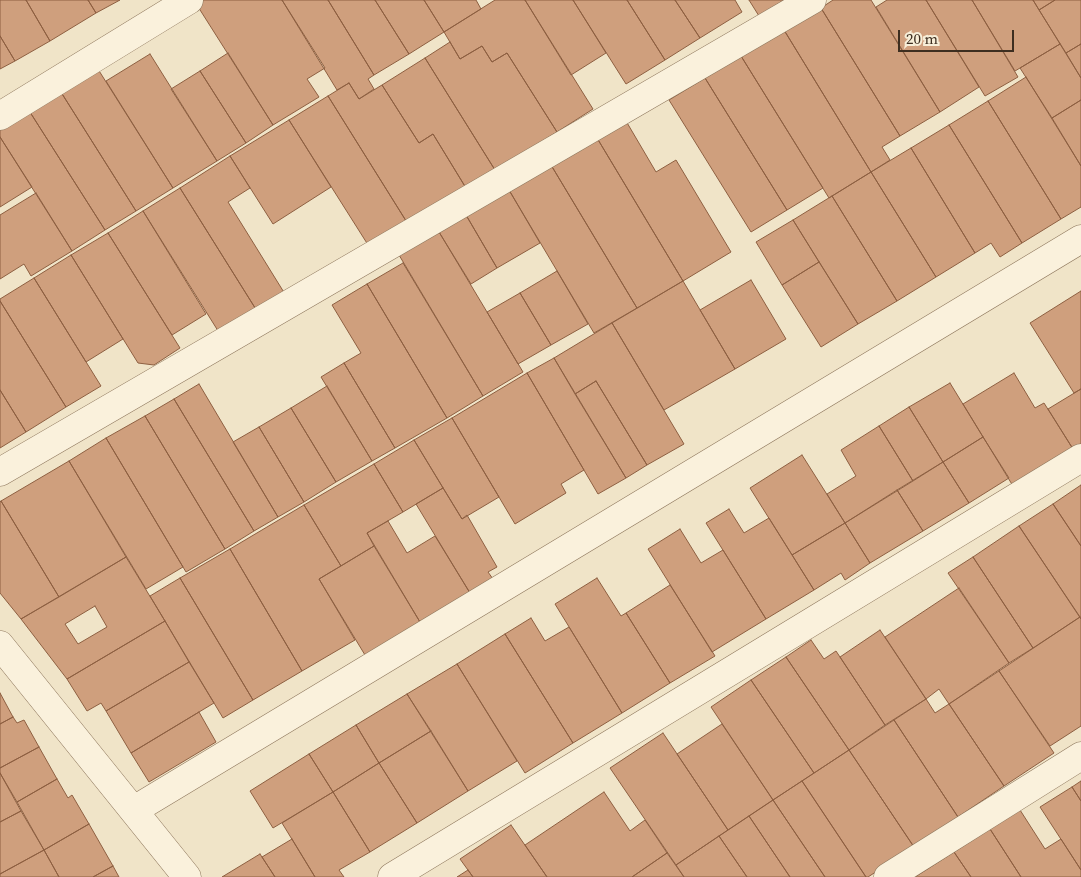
<!DOCTYPE html>
<style>
body{margin:0}
#map{position:relative;width:1081px;height:877px;overflow:hidden;background:#f0e4c8;font-family:"Source Serif 4",serif}
canvas{display:block}
.scale{position:absolute;left:898px;top:30px;width:116px;height:22px;box-sizing:border-box;border:2px solid #3d2e20;border-top:0;padding-left:6px;font-size:15px;line-height:18px;white-space:nowrap;color:#3d2e20;-webkit-text-stroke:4px #f7eed8;paint-order:stroke}
</style>
<div id="map">
<canvas width="1081" height="877"></canvas>
<div class="scale">20 m</div>
</div>
<script>
const ctx = document.querySelector('canvas').getContext('2d');
ctx.lineJoin = 'round';
function fill(path, color) {
  ctx.fillStyle = color;
  ctx.fill(path, 'evenodd');
}
function shape(rows) {
  const path = new Path2D();
  for (const r of rows) {
    path.moveTo(r[0], r[1]);
    for (let i = 2; i < r.length; i += 2) path.lineTo(r[i], r[i + 1]);
  }
  return path;
}
function trace(path, color, width, dash) {
  ctx.strokeStyle = color;
  ctx.lineWidth = width;
  ctx.lineCap = dash ? 'butt' : 'round';
  ctx.setLineDash(dash || []);
  ctx.stroke(path);
}
const building = shape([
 [0,0,26,0,50,41,15,61,0,36,0,0],
 [26,0,88,0,96,13,50,41,26,0],
 [88,0,120,0,96,13,88,0],
 [198,0,282,0,325,68,307,79,319,97,273,125,195,2,198,0],
 [282,0,328,0,374,75,368,79,374,89,359,99,349,83,337,90,282,0],
 [328,0,375,0,409,54,374,75,328,0],
 [375,0,424,0,444,32,409,54,375,0],
 [424,0,476,0,481,9,444,32,424,0],
 [495,0,525,0,593,109,557,132,507,53,492,62,482,46,460,59,444,32,495,0],
 [525,0,573,0,606,53,571,75,525,0],
 [573,0,627,0,665,60,626,84,573,0],
 [627,0,675,0,700,38,665,60,627,0],
 [675,0,735,0,742,12,700,38,675,0],
 [749,0,784,0,759,16,749,0],
 [833,0,871,0,940,112,900,136,821,8,833,0],
 [887,0,926,0,979,87,940,112,876,7,887,0],
 [926,0,972,0,1018,77,985,96,926,0],
 [972,0,1033,0,1060,44,1015,71,972,0],
 [1033,0,1055,0,1039,10,1033,0],
 [1055,0,1081,0,1081,44,1066,53,1039,10,1055,0],
 [821,8,900,136,882,147,890,160,871,172,784,30,821,8],
 [784,30,871,172,829,198,741,56,784,30],
 [0,36,15,61,0,69,0,36],
 [450,42,460,59,482,46,492,62,507,53,557,132,495,170,425,58,450,42],
 [1060,44,1081,78,1081,100,1052,118,1020,68,1060,44],
 [1081,44,1081,78,1066,53,1081,44],
 [228,53,273,125,246,143,200,71,228,53],
 [150,54,217,161,173,188,106,81,150,54],
 [741,56,823,188,787,210,705,78,741,56],
 [425,58,495,170,466,188,433,134,419,143,382,85,425,58],
 [96,66,173,188,136,211,59,89,96,66],
 [200,71,246,143,217,161,171,89,200,71],
 [1026,77,1081,166,1081,207,1061,219,988,101,1026,77],
 [705,78,787,210,751,232,669,100,705,78],
 [349,83,359,99,382,85,419,143,433,134,466,188,408,224,328,96,349,83],
 [59,89,136,211,105,230,28,109,59,89],
 [328,96,408,224,370,248,289,120,328,96],
 [1081,100,1081,166,1052,118,1081,100],
 [988,101,1061,219,1022,243,949,125,988,101],
 [28,109,105,230,72,251,0,137,0,126,28,109],
 [289,120,331,187,273,224,230,156,289,120],
 [626,121,656,172,676,160,731,252,683,281,597,138,626,121],
 [949,125,1022,243,1000,257,991,243,975,253,911,148,949,125],
 [0,137,32,187,0,207,0,137],
 [597,138,683,281,637,308,551,165,597,138],
 [911,148,975,253,936,277,871,172,911,148],
 [230,156,250,188,228,202,285,294,257,311,180,188,230,156],
 [551,165,637,308,594,333,509,190,551,165],
 [871,172,936,277,897,301,832,196,871,172],
 [180,188,257,311,220,334,143,211,180,188],
 [509,190,540,243,497,268,466,215,509,190],
 [36,193,72,251,31,276,24,264,0,279,0,215,36,193],
 [832,196,897,301,858,324,793,220,832,196],
 [143,211,206,314,172,335,108,233,143,211],
 [466,215,497,268,471,284,439,232,466,215],
 [793,220,819,262,782,285,756,242,793,220],
 [439,232,523,372,483,396,399,255,439,232],
 [108,233,180,348,154,365,138,363,71,255,108,233],
 [71,255,123,339,86,362,34,278,71,255],
 [819,262,858,324,821,347,782,285,819,262],
 [403,263,483,396,447,418,367,284,403,263],
 [557,271,588,324,551,345,520,293,557,271],
 [34,278,101,386,66,407,0,301,0,299,34,278],
 [751,280,786,339,735,369,700,310,751,280],
 [683,281,735,369,664,410,612,323,683,281],
 [367,284,447,418,395,448,344,363,361,353,332,305,367,284],
 [1081,291,1081,389,1074,393,1030,323,1081,291],
 [520,293,551,345,518,364,487,312,520,293],
 [0,301,66,407,26,432,0,390,0,301],
 [612,323,684,444,647,465,596,381,575,394,554,358,612,323],
 [554,358,626,478,598,494,527,373,554,358],
 [344,363,395,448,372,461,321,377,344,363],
 [527,373,584,470,561,484,566,493,515,524,452,418,527,373],
 [1014,373,1035,408,1044,403,1073,449,1013,486,963,404,1014,373],
 [596,381,647,465,626,478,575,394,596,381],
 [950,383,983,437,943,462,909,407,950,383],
 [199,384,278,517,254,531,174,399,199,384],
 [327,386,372,461,336,482,291,408,327,386],
 [1081,389,1081,445,1073,449,1048,409,1081,389],
 [0,390,26,432,0,448,0,390],
 [174,399,254,531,225,549,145,416,174,399],
 [909,407,943,462,913,481,879,426,909,407],
 [291,408,336,482,304,502,259,427,291,408],
 [145,416,225,549,186,572,106,438,145,416],
 [452,418,499,497,462,519,414,440,452,418],
 [879,426,913,481,845,523,827,494,856,476,841,450,879,426],
 [259,427,304,502,278,517,233,442,259,427],
 [983,437,1009,478,969,503,943,462,983,437],
 [106,438,183,567,146,589,69,461,106,438],
 [414,440,443,488,403,512,374,464,414,440],
 [802,455,845,523,792,555,750,488,802,455],
 [69,461,126,557,59,597,1,501,69,461],
 [943,462,969,503,923,531,897,490,943,462],
 [374,464,403,512,367,533,374,546,341,566,304,505,374,464],
 [1081,485,1081,546,1053,504,1081,485],
 [443,488,462,519,467,515,497,567,488,572,493,579,470,593,416,504,443,488],
 [897,490,923,531,870,563,845,523,897,490],
 [1,501,59,597,21,619,0,593,0,502,1,501],
 [1053,504,1081,546,1081,619,1019,526,1053,504],
 [304,505,341,566,319,579,355,640,302,671,230,549,304,505],
 [729,509,744,533,769,518,814,590,766,619,706,523,729,509],
 [388,521,407,553,435,536,470,593,420,622,367,533,388,521],
 [845,523,870,563,845,580,841,573,814,590,792,555,845,523],
 [1019,526,1080,617,1033,648,973,557,1019,526],
 [680,529,701,563,723,550,766,619,712,652,648,549,680,529],
 [374,546,420,622,365,655,319,579,374,546],
 [230,549,302,671,253,700,180,578,230,549],
 [126,557,165,621,67,679,21,619,126,557],
 [95,606,107,627,78,644,65,624,95,606],
 [973,557,1033,648,1009,663,948,573,973,557],
 [180,578,253,700,223,718,150,596,180,578],
 [597,578,621,616,626,613,670,683,622,713,555,604,597,578],
 [670,585,715,656,670,683,626,613,670,585],
 [959,588,1009,663,949,704,939,689,926,699,885,637,959,588],
 [1080,617,1081,619,1081,726,1050,746,999,671,1080,617],
 [531,618,545,641,569,627,622,713,573,743,505,634,531,618],
 [165,621,189,662,106,711,101,703,87,711,67,679,165,621],
 [880,630,926,699,885,725,840,657,880,630],
 [505,634,573,743,525,773,457,664,505,634],
 [811,640,824,659,836,651,885,725,849,750,786,657,811,640],
 [786,657,849,750,814,773,751,680,786,657],
 [189,662,214,703,131,753,106,711,189,662],
 [457,664,517,761,468,791,407,694,457,664],
 [999,671,1054,753,1004,786,949,704,999,671],
 [751,680,814,773,773,800,711,707,751,680],
 [0,693,13,717,0,724,0,693],
 [407,694,431,731,379,763,356,725,407,694],
 [926,699,935,713,949,704,1004,786,958,817,894,720,926,699],
 [199,712,216,742,149,782,131,753,199,712],
 [13,717,17,723,24,720,39,747,0,768,0,724,13,717],
 [894,720,958,817,914,847,849,750,894,720],
 [722,724,773,800,728,830,677,754,722,724],
 [356,725,379,763,333,792,309,754,356,725],
 [431,731,468,791,417,823,379,763,431,731],
 [663,733,728,830,676,865,610,768,663,733],
 [39,747,57,779,17,802,0,773,0,768,39,747],
 [849,750,914,847,868,877,866,877,802,781,849,750],
 [309,754,333,792,273,828,250,791,309,754],
 [379,763,417,823,370,852,333,792,379,763],
 [0,773,21,811,0,822,0,773],
 [57,779,68,798,72,795,89,824,44,850,17,802,57,779],
 [802,781,866,877,825,877,773,800,802,781],
 [1081,781,1081,801,1072,787,1081,781],
 [1072,787,1081,801,1081,870,1040,807,1072,787],
 [333,792,370,852,339,870,344,877,315,877,282,823,333,792],
 [604,792,630,831,645,820,667,853,632,877,547,877,525,845,604,792],
 [773,800,825,877,790,877,749,816,773,800],
 [1020,810,1045,849,1061,839,1081,870,1081,877,1021,877,990,829,1020,810],
 [21,811,44,850,0,874,0,822,21,811],
 [749,816,790,877,747,877,719,836,749,816],
 [89,824,113,866,93,877,59,877,44,850,89,824],
 [511,825,547,877,473,877,460,859,511,825],
 [990,829,1021,877,971,877,954,852,990,829],
 [719,836,747,877,684,877,676,865,719,836],
 [292,839,315,877,275,877,262,857,292,839],
 [44,850,59,877,0,877,0,874,44,850],
 [954,852,971,877,915,877,954,852],
 [667,853,684,877,632,877,667,853],
 [260,854,275,877,222,877,260,854],
 [113,866,119,877,93,877,113,866],
 [468,870,473,877,457,877,468,870]
]);
fill(building, '#cf9f7d');
trace(building, '#8d5f41', 1);
const minor = shape([
 [0,116,189,0],
 [0,472,812,0],
 [0,645,187,877],
 [134,810,1081,239],
 [392,877,1081,458],
 [888,877,1081,756]
]);
trace(minor, '#8d765c', 29);
trace(minor, '#faf1dc', 28);
</script>
